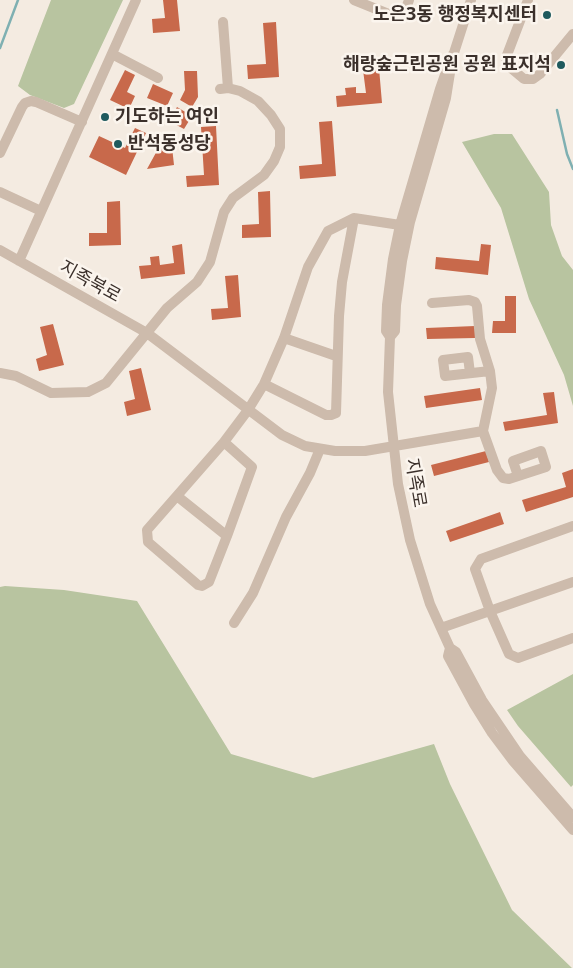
<!DOCTYPE html>
<meta charset="utf-8">
<style>
body{margin:0}
canvas{display:block;background:#f4ebe1}
</style>
<canvas width="573" height="968"></canvas>
<script>
const ctx = document.querySelector('canvas').getContext('2d');
ctx.lineJoin = 'round';
function fill(path, color) {
  ctx.fillStyle = color;
  ctx.fill(path, 'evenodd');
}
function shape(rows) {
  const path = new Path2D();
  for (const r of rows) {
    path.moveTo(r[0], r[1]);
    for (let i = 2; i < r.length; i += 2) path.lineTo(r[i], r[i + 1]);
  }
  return path;
}
function trace(path, color, width, dash) {
  ctx.strokeStyle = color;
  ctx.lineWidth = width;
  ctx.lineCap = dash ? 'butt' : 'round';
  ctx.setLineDash(dash || []);
  ctx.stroke(path);
}
function write(font, color, halo, rows, align = 'center') {
  ctx.font = font + ' "Open Sans","Noto Sans KR",sans-serif';
  ctx.lineWidth = 5;
  ctx.setLineDash([]);
  ctx.textBaseline = 'middle';
  ctx.strokeStyle = halo;
  ctx.fillStyle = color;
  for (const [text, x, y, turn = 0] of rows) {
    ctx.save();
    ctx.translate(x, y);
    ctx.rotate((+turn || 0) * Math.PI / 180);
    ctx.textAlign = isNaN(turn) ? turn : align;
    if (halo) ctx.strokeText(text, 0, 0);
    ctx.fillText(text, 0, 0);
    ctx.restore();
  }
}
fill(shape([
 [51,0,123,0,74,104,64,108,30,95,18,86],
 [494,134,512,134,549,192,551,225,562,256,573,270,573,406,564,375,529,299,501,208,462,142],
 [5,586,64,590,137,601,231,754,313,778,434,744,450,784,512,910,572,968,0,968,0,587],
 [573,674,573,785,571,787,518,726,507,710]
]), '#b8c4a0');
trace(shape([
 [0,48,18,0],
 [557,110,567,154,573,169]
]), '#7fb0b2', 2.5);
fill(shape([
 [163,0,177,0,180,31,153,33,152,19,165,18],
 [276,22,279,77,248,79,247,65,266,64,263,23],
 [379,68,382,103,337,107,336,96,346,95,345,88,356,87,356,93,366,93,363,70],
 [125,70,135,75,127,92,135,96,129,109,110,100],
 [184,71,197,71,198,97,192,107,180,100,185,90],
 [153,84,173,93,167,106,147,98],
 [177,107,192,116,184,129,169,121],
 [332,121,336,176,300,179,299,166,322,164,319,122],
 [216,126,219,185,187,187,186,176,204,175,201,127],
 [135,128,146,133,126,175,89,157,99,136,125,148],
 [172,147,174,165,147,169,158,149],
 [270,191,271,237,242,238,242,225,259,224,258,192],
 [120,201,121,245,89,246,89,233,107,233,107,202],
 [182,244,185,274,141,279,139,266,151,265,150,257,159,256,160,265,174,263,172,246],
 [481,244,491,245,488,275,435,269,436,257,479,261],
 [238,275,241,317,212,320,211,309,228,308,225,276],
 [505,296,516,296,516,333,492,333,493,321,505,321],
 [53,324,64,365,39,371,36,359,47,355,40,327],
 [475,326,475,338,427,339,426,328],
 [141,368,151,410,127,416,124,402,135,399,129,371],
 [480,388,482,400,426,408,424,396],
 [554,392,558,423,505,431,503,422,547,415,543,393],
 [486,451,489,462,434,476,431,465],
 [573,469,573,497,526,512,522,500,566,487,562,473],
 [500,512,504,524,450,542,446,531]
]), '#c8694b');
trace(shape([
 [354,0,396,17,404,14,409,0],
 [528,0,507,55,506,64,524,79,533,79,540,74,573,34],
 [223,22,228,88],
 [112,54,158,78],
 [453,54,446,98,410,222,402,261,396,305,395,331,390,337,388,392,398,484,410,540,430,604,450,648,456,652,482,700,520,756,573,817],
 [452,59,471,0],
 [0,153,22,107,25,103,31,101,36,102,82,122],
 [0,192,41,211],
 [0,250,147,333,282,435,305,446,335,451,365,451,483,431],
 [19,261,136,0],
 [432,303,469,300,475,302,477,306,480,339,490,371,492,388,483,431,497,470,503,478,509,479,546,467,541,451,513,461,518,476],
 [390,337,386,331,387,305,393,259,400,225,440,89,446,72],
 [284,338,336,356],
 [0,373,16,376,51,393,88,392,106,383,167,308,197,282,210,262,224,212,233,198,264,175,274,161,280,147,280,129,271,115,258,101,240,91,228,88,220,89],
 [470,373,468,357,443,360,445,376,490,371],
 [264,384,326,415,331,415,336,413,339,316,342,282,354,218],
 [224,442,252,467,227,536,209,582,202,586,198,585,148,542,147,530,224,442,248,410,264,384,284,338,308,267,328,231,354,218,400,225],
 [177,496,227,536],
 [573,526,481,559,475,569,490,611,509,654,518,658,573,638],
 [234,623,253,593,286,517,310,473,320,449],
 [441,628,573,582],
 [450,648,448,656,474,704,492,733,513,761,573,830]
]), '#cdbbac', 10);
for (const [x, y, r, color] of [
 [547,15,5,"#1f5a5e"],
 [561,65,5,"#1f5a5e"],
 [105,117,5,"#1f5a5e"],
 [118,144,5,"#1f5a5e"]
]) {
  const dot = new Path2D();
  dot.arc(x, y, r, 0, 2 * Math.PI);
  ctx.fillStyle = color;
  ctx.fill(dot);
  trace(dot, '#fbf5ee', 2);
}
write('bold 18px', '#3b302b', '#fbf5ee', [
 ["노은3동 행정복지센터",537,15],
 ["해랑숲근린공원 공원 표지석",551,65],
 ["기도하는 여인",115,117,"left"],
 ["반석동성당",128,144,"left"]
], 'right');
write('18px', '#3b302b', '#fbf5ee', [
 ["지족북로",90,282,29],
 ["지족로",415,483,80]
]);
</script>
